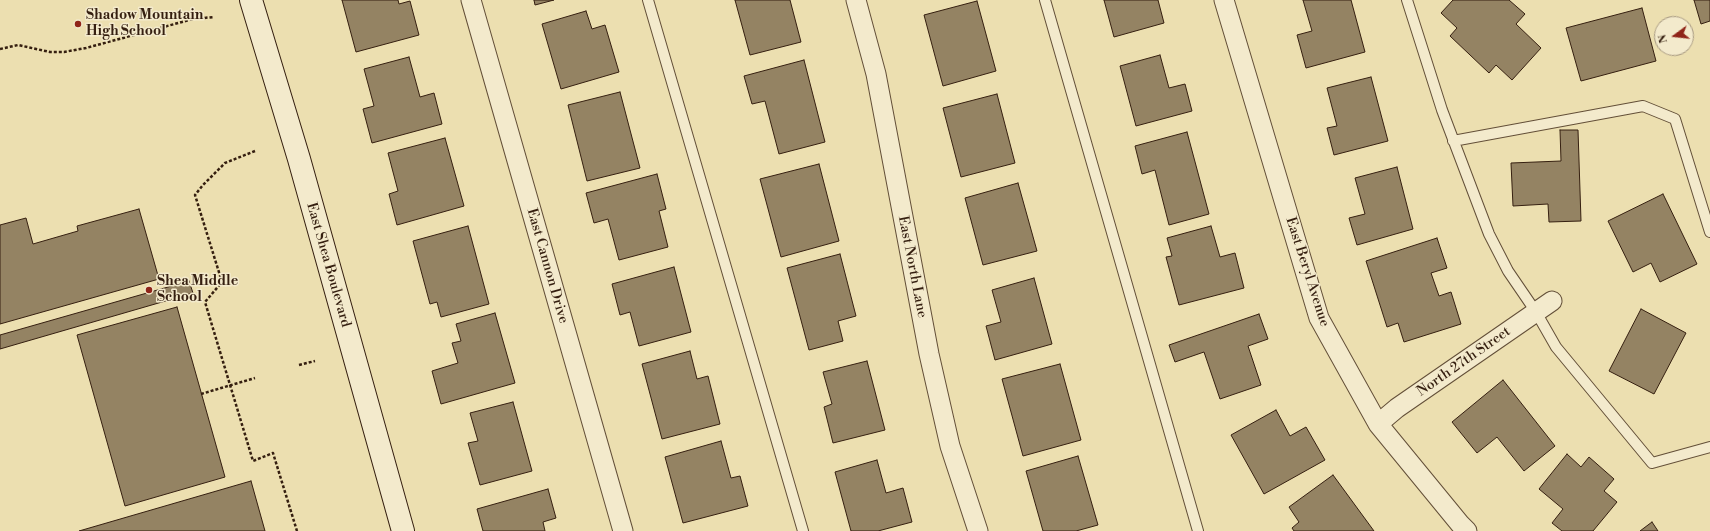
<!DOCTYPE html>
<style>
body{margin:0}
#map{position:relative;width:1710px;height:531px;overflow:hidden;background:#ecdfb0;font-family:"Libre Bodoni",serif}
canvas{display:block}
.north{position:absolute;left:1654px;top:16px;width:40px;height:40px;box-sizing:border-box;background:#f3eacc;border:1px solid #a79981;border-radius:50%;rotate:255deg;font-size:11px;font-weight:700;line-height:16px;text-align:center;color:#351f10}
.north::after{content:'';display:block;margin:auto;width:14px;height:18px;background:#8f2418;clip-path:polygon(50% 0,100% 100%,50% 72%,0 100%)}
</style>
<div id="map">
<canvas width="1710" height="531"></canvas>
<div class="north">N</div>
</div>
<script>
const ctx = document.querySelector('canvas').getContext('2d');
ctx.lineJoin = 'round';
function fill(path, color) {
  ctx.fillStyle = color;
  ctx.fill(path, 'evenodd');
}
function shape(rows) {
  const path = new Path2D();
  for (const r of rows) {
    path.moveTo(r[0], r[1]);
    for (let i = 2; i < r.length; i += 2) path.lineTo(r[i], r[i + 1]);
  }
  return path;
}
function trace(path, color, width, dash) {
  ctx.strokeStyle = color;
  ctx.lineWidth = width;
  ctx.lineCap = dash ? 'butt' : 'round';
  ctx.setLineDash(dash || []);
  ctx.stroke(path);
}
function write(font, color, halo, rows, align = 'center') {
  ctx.font = font + ' "Libre Bodoni",serif';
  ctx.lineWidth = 3;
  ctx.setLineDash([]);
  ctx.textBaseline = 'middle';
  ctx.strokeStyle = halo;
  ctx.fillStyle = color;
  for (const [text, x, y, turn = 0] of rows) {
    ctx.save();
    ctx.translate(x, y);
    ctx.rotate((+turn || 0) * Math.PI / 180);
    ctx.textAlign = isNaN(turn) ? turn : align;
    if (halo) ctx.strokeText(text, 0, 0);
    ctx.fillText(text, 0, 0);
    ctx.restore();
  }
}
const building = shape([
 [342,0,398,0,399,4,410,1,419,35,356,52,342,0],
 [534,0,554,0,535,5,534,0],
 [735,0,790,0,801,42,750,55,735,0],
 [1104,0,1158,0,1164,23,1114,37,1104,0],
 [1303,0,1351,0,1365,52,1306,68,1297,35,1312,31,1303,0],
 [1453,0,1509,0,1525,14,1516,24,1541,48,1512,80,1496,65,1489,73,1450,36,1457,28,1441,13,1453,0],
 [1694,0,1710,0,1710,21,1701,24,1694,0],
 [977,1,996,71,943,86,924,15,977,1],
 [1642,8,1656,61,1581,81,1566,28,1642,8],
 [586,11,592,29,605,25,619,72,561,89,542,24,586,11],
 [1160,55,1169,88,1185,84,1192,111,1136,126,1120,66,1160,55],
 [409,57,420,97,434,93,442,124,372,143,363,109,374,106,364,69,409,57],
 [804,60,825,142,779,154,765,101,752,104,744,76,804,60],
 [1371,77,1388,141,1334,155,1327,128,1337,126,1327,88,1371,77],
 [620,92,640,168,587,181,568,105,620,92],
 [997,94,1015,163,961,177,943,108,997,94],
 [1560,130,1578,130,1581,221,1549,222,1548,204,1513,206,1511,163,1561,161,1560,130],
 [1187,132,1209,214,1169,225,1155,170,1142,174,1135,146,1187,132],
 [445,138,464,206,397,225,389,194,398,191,388,153,445,138],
 [819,164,839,241,781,257,760,179,819,164],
 [1397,167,1413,229,1357,245,1349,218,1365,214,1355,178,1397,167],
 [657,174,666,209,659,211,668,247,619,260,608,219,594,223,586,193,657,174],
 [1018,183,1037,251,983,265,965,198,1018,183],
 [1663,194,1697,264,1660,282,1651,263,1633,272,1608,221,1663,194],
 [139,209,159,279,0,324,0,225,26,218,33,244,78,231,77,226,139,209],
 [468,226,489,304,441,317,437,302,430,304,413,241,468,226],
 [1211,226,1220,257,1235,253,1244,288,1179,305,1166,257,1172,256,1167,238,1211,226],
 [1437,238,1447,268,1431,273,1439,296,1451,292,1461,324,1404,342,1398,323,1387,327,1366,261,1437,238],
 [840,254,856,316,838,321,843,341,809,350,787,268,840,254],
 [674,267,691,332,639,346,630,312,620,315,612,284,674,267],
 [1034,278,1052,344,995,360,986,326,1001,322,992,290,1034,278],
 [189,281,193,293,0,349,0,335,189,281],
 [177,307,225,477,125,506,77,335,177,307],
 [1641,309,1686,333,1654,394,1609,371,1641,309],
 [495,313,515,383,441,404,432,371,458,363,452,343,461,341,456,324,495,313],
 [1259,314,1268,339,1248,346,1261,385,1220,399,1204,352,1175,362,1169,345,1259,314],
 [690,351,697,379,708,376,720,424,662,439,642,364,690,351],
 [867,361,885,430,833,443,824,407,832,404,823,372,867,361],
 [1060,364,1081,440,1023,456,1002,379,1060,364],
 [1503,380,1555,446,1524,471,1497,437,1477,453,1452,422,1503,380],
 [513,402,532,471,480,485,468,443,478,441,470,413,513,402],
 [1276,410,1290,436,1306,427,1325,460,1264,494,1231,435,1276,410],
 [721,441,731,478,740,476,748,506,683,523,665,457,721,441],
 [1567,454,1581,467,1589,457,1614,479,1604,491,1617,502,1593,531,1562,531,1552,523,1563,509,1539,489,1567,454],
 [1078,456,1098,525,1076,531,1043,531,1026,471,1078,456],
 [877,460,886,493,903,488,912,522,878,531,851,531,835,472,877,460],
 [1333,475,1374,531,1294,531,1292,528,1299,522,1289,507,1333,475],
 [251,481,265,531,79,531,251,481],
 [548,489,556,518,543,522,545,531,483,531,477,509,548,489],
 [1652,522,1658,531,1640,531,1652,522]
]);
fill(building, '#948363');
trace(building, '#351f10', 1);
const lane = shape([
 [648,0,803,531],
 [1045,0,1198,531],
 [1407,0,1442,110,1489,234,1508,271,1536,312,1556,347,1652,463,1710,447],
 [1453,141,1643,106,1675,119,1710,232]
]);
const street = shape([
 [471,0,623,531],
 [856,0,876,74,929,354,950,446,978,531],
 [1224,0,1319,318,1378,424,1460,524,1467,531],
 [1378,424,1397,408,1552,301]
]);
const secondary = shape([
 [251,0,299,159,403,531]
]);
trace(lane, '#634f38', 12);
trace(street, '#634f38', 21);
trace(secondary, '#351f10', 24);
trace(shape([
 [0,49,18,45,50,52,64,52,86,48,193,19,214,17],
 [255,151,225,163,203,185,195,195,222,282,205,302,253,461,273,453,297,531],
 [299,365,315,361],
 [201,394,255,378]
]), '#351f10', 2.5, [3, 2]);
trace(lane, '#f3eacc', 10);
trace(street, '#f3eacc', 19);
trace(secondary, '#f3eacc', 22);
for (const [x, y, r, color] of [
 [78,24,4,"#8f2418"],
 [149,290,4,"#8f2418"]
]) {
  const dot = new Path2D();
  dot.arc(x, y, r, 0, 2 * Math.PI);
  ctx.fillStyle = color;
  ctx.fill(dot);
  trace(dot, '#f3eacc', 1.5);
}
write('bold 14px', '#351f10', '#f3eacc', [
 ["Shadow Mountain",86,16],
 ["High School",86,32],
 ["Shea Middle",157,282],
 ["School",157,298]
], 'left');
write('14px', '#351f10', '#f3eacc', [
 ["East Shea Boulevard",328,265,74],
 ["East Cannon Drive",547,266,74],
 ["East North Lane",912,267,79],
 ["East Beryl Avenue",1307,272,72],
 ["North 27th Street",1464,362,-35]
]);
</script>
